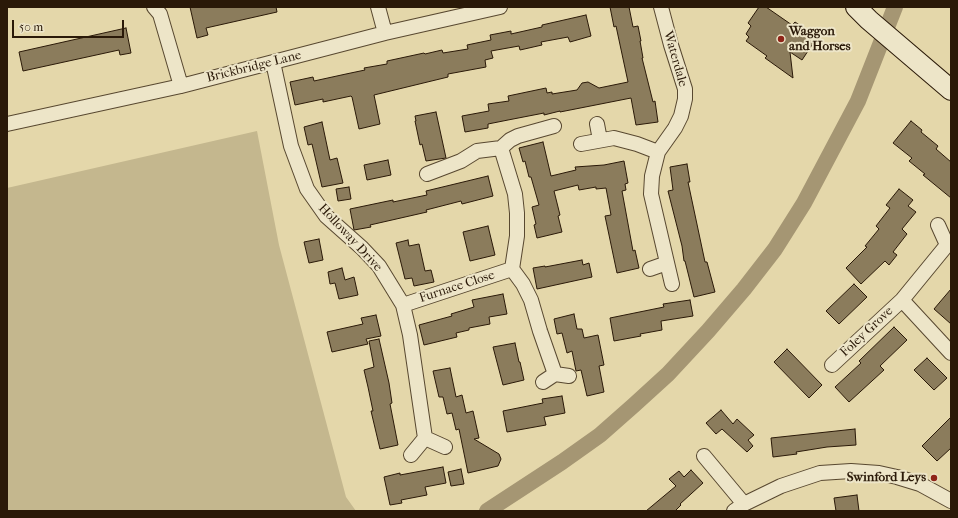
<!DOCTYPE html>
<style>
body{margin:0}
#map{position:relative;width:958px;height:518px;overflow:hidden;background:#e4d7aa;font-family:"IM FELL French Canon",serif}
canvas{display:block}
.frame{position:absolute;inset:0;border:8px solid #2a1908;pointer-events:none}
.scale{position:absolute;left:12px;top:20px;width:112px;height:18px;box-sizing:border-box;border:2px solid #2a1908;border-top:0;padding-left:5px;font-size:12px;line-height:14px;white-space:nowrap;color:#2a1908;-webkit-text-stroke:3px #ede5c8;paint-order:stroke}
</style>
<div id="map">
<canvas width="958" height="518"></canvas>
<div class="frame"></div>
<div class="scale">50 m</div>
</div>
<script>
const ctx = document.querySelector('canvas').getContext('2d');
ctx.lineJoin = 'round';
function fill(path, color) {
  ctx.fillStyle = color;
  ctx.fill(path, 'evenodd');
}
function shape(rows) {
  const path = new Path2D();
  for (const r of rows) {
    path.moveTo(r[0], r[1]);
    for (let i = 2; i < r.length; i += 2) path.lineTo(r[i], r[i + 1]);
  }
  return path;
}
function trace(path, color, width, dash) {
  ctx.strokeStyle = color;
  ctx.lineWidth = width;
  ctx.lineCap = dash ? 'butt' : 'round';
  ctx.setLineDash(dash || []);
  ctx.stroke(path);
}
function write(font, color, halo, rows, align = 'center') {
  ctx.font = font + ' "IM FELL French Canon",serif';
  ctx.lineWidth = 4;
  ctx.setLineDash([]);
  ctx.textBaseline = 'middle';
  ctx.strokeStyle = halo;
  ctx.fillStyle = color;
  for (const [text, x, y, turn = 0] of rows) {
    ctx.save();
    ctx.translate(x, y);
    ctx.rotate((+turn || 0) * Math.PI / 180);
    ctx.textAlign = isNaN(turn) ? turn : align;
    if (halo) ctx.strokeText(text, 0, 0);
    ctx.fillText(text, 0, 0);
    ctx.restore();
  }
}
fill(shape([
 [257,131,279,245,346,497,356,511,7,511,7,188]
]), '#c4b78e');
trace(shape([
 [487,511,562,462,600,435,634,405,668,374,708,331,744,289,775,249,804,203,858,101,895,7]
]), '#a59673', 16);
const building = shape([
 [190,7,276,7,277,12,206,28,208,35,197,38,190,7],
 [610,7,629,7,633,27,638,26,641,41,640,41,643,58,642,58,653,102,655,101,658,122,636,125,631,98,560,112,560,111,544,115,544,113,508,120,488,124,488,128,465,132,462,116,489,111,488,104,509,101,508,96,546,88,547,93,552,92,552,94,577,90,582,83,588,82,599,88,628,82,616,26,614,27,610,7],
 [759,7,766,7,792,25,795,22,813,34,814,42,802,60,790,52,793,78,765,58,767,56,746,41,749,37,746,34,751,26,748,23,759,7],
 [586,15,591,36,570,42,568,37,541,42,542,45,520,50,519,46,491,51,493,58,485,60,486,67,448,74,448,77,374,95,380,124,359,129,352,97,351,96,323,102,323,99,295,105,290,82,313,77,314,81,346,74,365,70,364,68,387,64,387,61,424,53,425,54,442,50,443,53,468,49,467,45,491,40,490,35,511,31,511,34,542,27,542,25,586,15],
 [126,28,131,53,120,55,119,50,23,71,19,52,126,28],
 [436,112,446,158,426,161,422,144,420,145,415,121,416,121,415,116,436,112],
 [911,121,922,130,921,132,938,146,936,149,951,162,951,198,923,175,925,174,909,161,912,158,893,143,911,121],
 [322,122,330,160,337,158,343,183,322,187,312,144,308,145,304,127,322,122],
 [543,142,551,176,576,170,575,167,604,165,624,161,628,183,625,184,626,190,622,191,633,251,635,250,639,268,617,273,605,216,611,215,606,188,596,189,596,187,579,190,578,185,554,191,560,215,558,216,562,232,537,238,534,225,536,224,532,207,539,205,531,177,529,177,525,161,523,162,519,148,543,142],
 [388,160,391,175,367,180,364,165,388,160],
 [687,164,690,182,688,182,705,262,707,262,715,292,694,297,685,261,684,261,682,246,668,191,673,190,670,167,687,164],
 [488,176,493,196,462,204,461,201,426,210,427,212,370,225,371,227,354,230,350,209,393,200,393,202,427,195,426,191,488,176],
 [349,187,351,199,338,201,336,189,349,187],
 [899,189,913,200,908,206,916,212,902,229,907,234,893,252,897,255,889,265,885,261,861,284,846,268,867,247,865,246,879,229,876,226,890,208,886,205,899,189],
 [488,226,495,255,470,261,463,232,488,226],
 [319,239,323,260,309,263,304,242,319,239],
 [408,240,409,246,419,244,425,271,431,270,434,282,414,286,412,278,405,279,396,243,408,240],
 [582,260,583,265,589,263,592,277,537,289,533,268,545,266,545,267,582,260],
 [342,268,345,280,354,277,358,295,339,299,335,283,330,284,328,272,342,268],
 [854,284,867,297,839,324,826,311,854,284],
 [951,289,951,324,934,309,951,289],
 [503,294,507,314,489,317,490,324,469,328,469,330,456,333,457,337,424,345,419,325,452,316,451,314,474,307,472,300,503,294],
 [690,300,693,316,661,321,662,330,640,334,641,336,614,341,610,318,664,307,663,304,690,300],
 [574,314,577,329,582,329,584,338,598,335,604,365,599,366,604,392,587,396,581,370,576,371,572,351,567,353,562,333,557,334,554,319,574,314],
 [376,315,381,336,366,339,368,344,332,352,327,332,363,324,361,318,376,315],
 [894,327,907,340,880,366,884,370,849,402,835,387,861,363,859,361,894,327],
 [379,339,389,383,392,403,390,404,398,445,380,449,371,411,373,411,368,387,364,370,374,367,369,341,379,339],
 [515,343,519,362,520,362,524,380,503,385,493,347,515,343],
 [787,349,822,385,809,398,774,362,787,349],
 [927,358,947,378,934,390,914,370,927,358],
 [450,368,456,397,462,395,466,413,473,411,479,438,474,439,499,454,501,459,498,466,468,473,459,429,456,430,452,413,447,414,443,397,439,397,433,371,450,368],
 [562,396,565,413,544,417,546,425,507,432,503,411,543,403,542,399,562,396],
 [721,410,733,424,737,419,754,435,748,440,753,446,747,452,722,429,716,434,706,423,721,410],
 [951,417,951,448,937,461,922,446,951,417],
 [855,429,856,445,827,447,796,452,797,454,773,457,771,438,855,429],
 [443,467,446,483,425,487,427,495,401,500,402,503,390,505,384,477,400,473,400,475,443,467],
 [461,469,464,484,451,486,448,472,461,469],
 [691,470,703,483,680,504,681,505,675,511,646,511,676,486,669,479,679,471,684,477,691,470],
 [857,495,859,511,836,511,834,498,857,495]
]);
fill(building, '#8b7c5c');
trace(building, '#2a1908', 1);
const street = shape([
 [154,7,160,14,181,86],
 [378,7,385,33],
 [661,7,671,45,685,89,685,99,681,116,675,128,658,152,652,176,651,194,672,284],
 [273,62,291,146,307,189,326,216,362,248,379,266,403,305,410,335,425,438],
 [7,124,181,86,385,33,500,7],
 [597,124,600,140],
 [581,144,614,138,637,144,658,152],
 [501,148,515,194,517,213,517,236,512,269],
 [427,174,461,161,477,151,501,148,510,140,518,136,554,126],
 [938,225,947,245,951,245],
 [650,269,667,263],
 [902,300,951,353],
 [403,305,512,269,523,284,531,300,540,331,555,374],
 [832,365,902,300,947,245],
 [543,382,555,374,569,376],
 [411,455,425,438,445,447],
 [704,456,744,504],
 [734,511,744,504,781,486,820,473,851,471,879,473,897,477,920,484,951,501]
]);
const secondary = shape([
 [856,7,869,20,951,90]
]);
trace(street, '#584830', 16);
trace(secondary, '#2a1908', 22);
trace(street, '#ede5c8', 14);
trace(secondary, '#ede5c8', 20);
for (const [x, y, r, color] of [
 [781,39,4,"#8f2418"],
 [934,478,4,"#8f2418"]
]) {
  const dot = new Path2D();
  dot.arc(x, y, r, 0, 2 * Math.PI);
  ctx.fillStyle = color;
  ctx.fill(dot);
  trace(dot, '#ede5c8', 1.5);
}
write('bold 13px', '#2a1908', '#ede5c8', [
 ["Waggon",789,32],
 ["and Horses",789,47],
 ["Swinford Leys",926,478,"right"]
], 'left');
write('13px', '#2a1908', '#ede5c8', [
 ["Waterdale",675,59,74],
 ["Brickbridge Lane",254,67,-14],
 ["Holloway Drive",350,238,47],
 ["Furnace Close",457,287,-18],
 ["Foley Grove",867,332,-43]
]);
</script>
